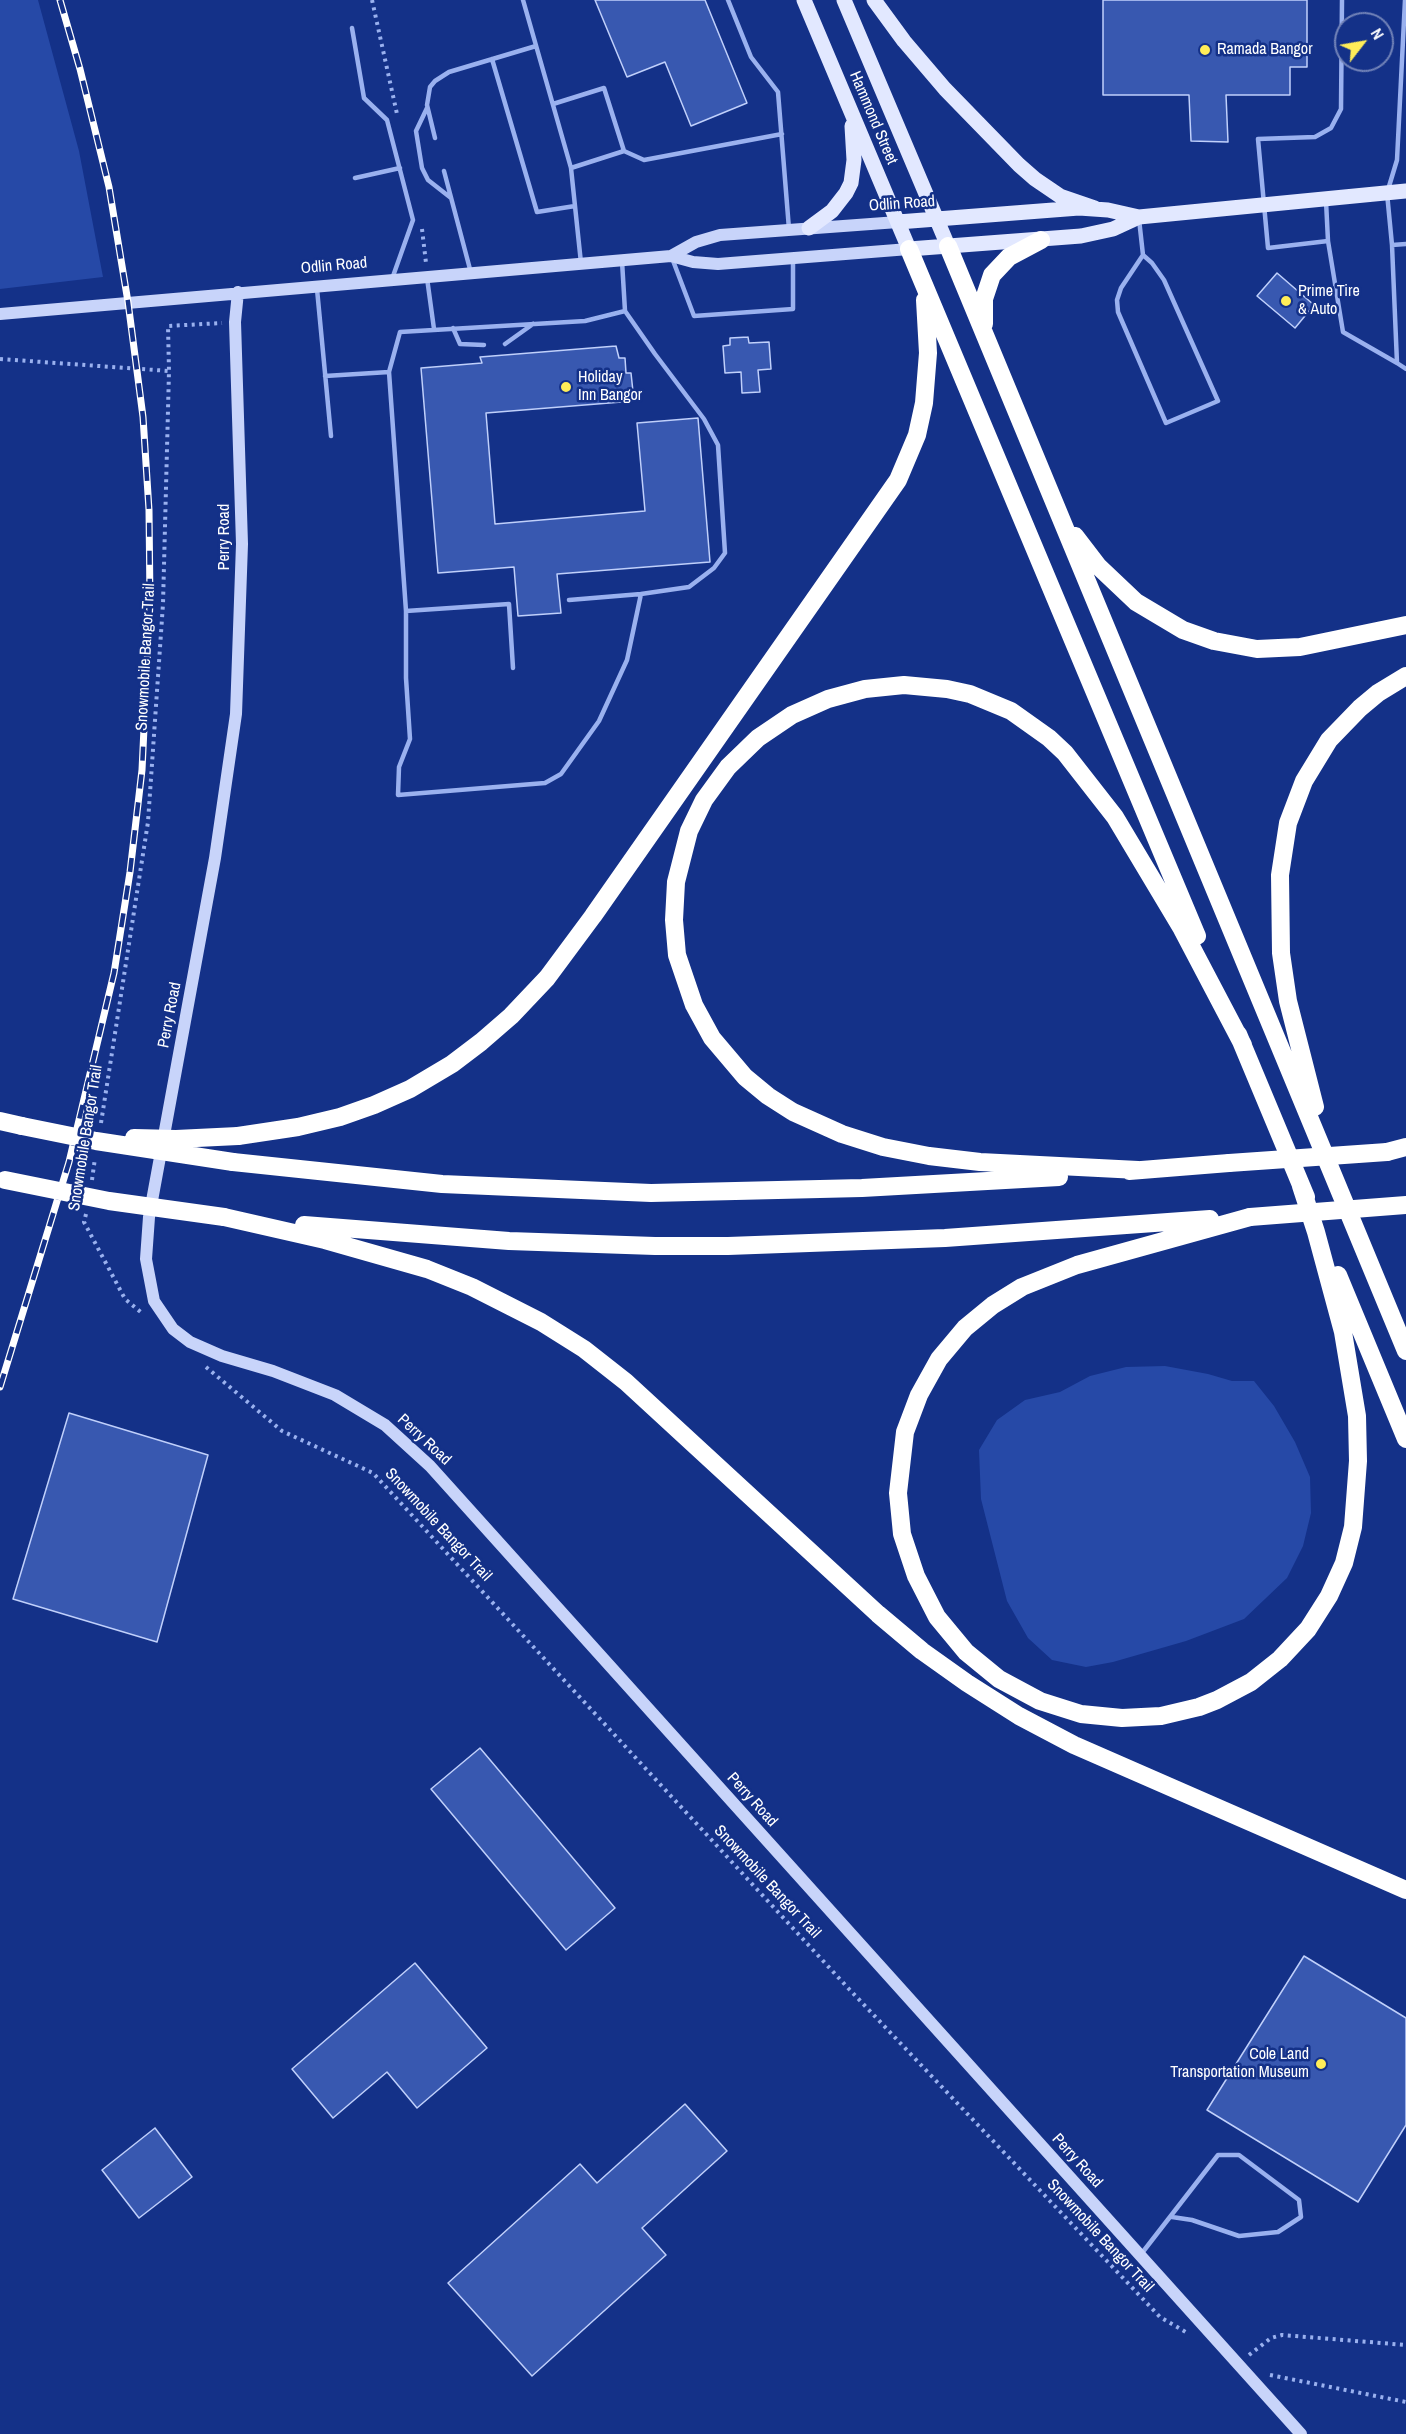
<!DOCTYPE html>
<style>
body{margin:0}
#map{position:relative;width:1406px;height:2434px;overflow:hidden;background:#143188;font-family:"Archivo Narrow",sans-serif}
canvas{display:block}
.north{position:absolute;left:1334px;top:12px;width:60px;height:60px;box-sizing:border-box;background:#143188;border:2px solid #7283b8;border-radius:50%;rotate:59deg;font-size:16px;font-weight:700;line-height:24px;text-align:center;color:#fff}
.north::after{content:'';display:block;margin:auto;width:21px;height:27px;background:#ffed58;clip-path:polygon(50% 0,100% 100%,50% 72%,0 100%)}
</style>
<div id="map">
<canvas width="1406" height="2434"></canvas>
<div class="north">N</div>
</div>
<script>
const ctx = document.querySelector('canvas').getContext('2d');
ctx.lineJoin = 'round';
function fill(path, color) {
  ctx.fillStyle = color;
  ctx.fill(path, 'evenodd');
}
function shape(rows) {
  const path = new Path2D();
  for (const r of rows) {
    path.moveTo(r[0], r[1]);
    for (let i = 2; i < r.length; i += 2) path.lineTo(r[i], r[i + 1]);
  }
  return path;
}
function trace(path, color, width, dash) {
  ctx.strokeStyle = color;
  ctx.lineWidth = width;
  ctx.lineCap = dash ? 'butt' : 'round';
  ctx.setLineDash(dash || []);
  ctx.stroke(path);
}
function write(font, color, halo, rows, align = 'center') {
  ctx.font = font + ' "Archivo Narrow",sans-serif';
  ctx.lineWidth = 5;
  ctx.setLineDash([]);
  ctx.textBaseline = 'middle';
  ctx.strokeStyle = halo;
  ctx.fillStyle = color;
  for (const [text, x, y, turn = 0] of rows) {
    ctx.save();
    ctx.translate(x, y);
    ctx.rotate((+turn || 0) * Math.PI / 180);
    ctx.textAlign = isNaN(turn) ? turn : align;
    if (halo) ctx.strokeText(text, 0, 0);
    ctx.fillText(text, 0, 0);
    ctx.restore();
  }
}
fill(shape([
 [0,0,38,0,79,151,103,277,0,289],
 [1165,1366,1208,1374,1232,1381,1254,1381,1274,1406,1295,1442,1310,1477,1311,1513,1303,1546,1287,1578,1244,1619,1186,1641,1113,1662,1086,1667,1052,1660,1028,1638,1007,1601,981,1499,979,1450,997,1420,1025,1400,1060,1392,1090,1376,1126,1367]
]), '#2649a7');
const building = shape([
 [595,0,705,0,747,103,691,126,665,62,627,77,595,0],
 [1103,0,1307,0,1307,67,1290,67,1290,95,1226,95,1228,142,1191,141,1189,95,1103,95,1103,0],
 [1277,273,1314,305,1295,328,1257,296,1277,273],
 [748,337,749,343,769,342,771,369,758,370,760,392,742,393,741,372,725,373,723,346,730,345,730,338,748,337],
 [616,346,619,358,625,358,626,373,631,373,634,401,486,413,495,524,645,511,637,423,698,418,710,562,557,574,561,613,518,616,514,567,438,573,421,368,482,363,480,357,616,346],
 [69,1413,208,1455,157,1642,13,1599,69,1413],
 [480,1748,615,1908,566,1950,431,1789,480,1748],
 [1304,1956,1406,2018,1406,2125,1358,2202,1207,2110,1304,1956],
 [415,1963,487,2048,417,2108,387,2072,333,2118,292,2069,415,1963],
 [685,2104,727,2151,642,2228,666,2255,532,2376,448,2283,580,2164,597,2183,685,2104],
 [155,2128,192,2177,139,2218,102,2170,155,2128]
]);
fill(building, '#3858b0');
trace(building, '#c0d0fb', 1.5);
trace(shape([
 [372,0,397,114],
 [422,229,426,263],
 [0,359,169,371],
 [101,1123,148,822,163,604,169,371,168,326,222,323],
 [92,1180,95,1158],
 [86,1214,84,1222,125,1299,143,1314],
 [206,1367,282,1431,373,1473,849,1989,1160,2317,1189,2334],
 [1249,2355,1271,2338,1282,2335,1406,2345],
 [1270,2375,1406,2402]
]), '#9ab1ef', 4, [3, 4.5]);
trace(shape([
 [523,0,571,168,581,263],
 [728,0,751,57,778,92,789,229],
 [352,28,364,98,387,120,413,220,392,279],
 [492,59,537,212,575,206],
 [553,104,604,88,624,151,571,168],
 [427,108,416,131,422,168,428,180,451,198],
 [435,138,427,105,430,87,435,81,449,72,536,46],
 [624,151,644,160,782,134],
 [444,171,471,273],
 [355,178,400,168],
 [1326,201,1328,241,1268,248,1258,139,1315,137,1331,128,1341,109,1342,0],
 [1139,219,1143,255,1152,263,1164,280,1218,401,1166,423,1118,312,1117,300,1121,288,1143,255],
 [1328,241,1343,332,1397,363,1392,245,1387,193,1397,160,1405,0],
 [1392,245,1406,244],
 [672,258,694,316,793,309,793,259],
 [427,278,434,329],
 [317,289,331,436],
 [453,328,460,344,484,345],
 [505,344,533,324],
 [1397,363,1406,369],
 [389,372,400,332,585,321,625,311],
 [325,376,389,372,406,611,406,678,410,739,399,767,398,795,545,783,561,774,599,721,627,660,641,594,689,587,714,568,725,553,718,445,704,419,655,354,625,311,622,261],
 [569,600,641,594],
 [406,611,509,604,513,668],
 [1142,2253,1218,2155,1239,2155,1299,2200,1301,2217,1278,2232,1239,2236,1192,2220,1172,2217]
]), '#9ab1ef', 4.5);
trace(shape([
 [671,256,696,242,720,235,898,222],
 [238,292,235,322,242,544,236,714,215,858,149,1217,146,1259,154,1301,173,1329,190,1342,222,1356,273,1371,335,1395,385,1425,430,1466,1301,2434],
 [0,314,671,256,693,262,718,264,909,249]
]), '#c8d4fa', 12);
trace(shape([
 [804,0,909,249,1081,236,1113,229,1139,217,1406,191],
 [844,0,948,246],
 [874,0,904,41,945,89,1019,165,1035,179,1060,196,1095,208],
 [898,222,1079,208,1108,210,1139,217],
 [809,228,832,211,846,193,851,183,854,160,852,126]
]), '#e2e8ff', 15);
trace(shape([
 [948,246,1406,1351],
 [909,249,1197,936],
 [984,324,984,299,992,275,1009,257,1041,240],
 [1075,536,1098,566,1136,602,1183,630,1214,641,1257,649,1300,647,1406,625],
 [1238,1034,1306,1197],
 [1315,1107,1288,1001,1281,953,1280,875,1288,823,1304,781,1329,740,1360,708,1378,693,1406,676],
 [0,1121,22,1126],
 [238,1136,298,1127,340,1117,374,1105,410,1089,452,1064,481,1042,511,1016,547,978,593,916,898,480,917,435,924,403,928,353,925,300],
 [1387,1152,1406,1147],
 [233,1162,442,1184,651,1193,862,1188,1059,1177],
 [1138,1170,980,1162,929,1156,883,1147,842,1134,793,1112,768,1096,745,1077,712,1038,694,1005,677,955,674,920,676,882,689,831,704,800,728,767,758,738,792,715,828,699,865,689,904,685,947,689,970,694,1011,711,1049,738,1065,753,1115,817,1182,929,1243,1045],
 [1129,1171,1229,1163],
 [224,1217,325,1240,427,1269,472,1287,541,1322,584,1349,626,1382,878,1614,922,1651,967,1683,1019,1716,1074,1745,1406,1890],
 [1250,1217,1077,1265,1022,1287,993,1305,965,1328,939,1359,919,1395,905,1432,898,1493,902,1534,916,1576,937,1617,966,1652,999,1679,1040,1701,1081,1714,1122,1718,1161,1716,1199,1707,1217,1700,1251,1682,1280,1659,1308,1629,1329,1596,1344,1563,1353,1527,1358,1461,1357,1416,1343,1332,1316,1232,1301,1186],
 [304,1225,509,1241,655,1246,728,1246,945,1238,1210,1219],
 [1338,1275,1406,1439]
]), '#fff', 18);
const rail = shape([
 [0,1387,69,1162,114,973,130,872,142,770,150,602,149,510,143,417,128,302,109,187,80,69,60,0]
]);
trace(rail, '#fff', 7);
trace(rail, '#143188', 4.5, [14]);
trace(shape([
 [22,1126,96,1141,233,1162],
 [134,1138,176,1139,238,1136],
 [1229,1163,1387,1152],
 [5,1180,109,1201,224,1217],
 [1250,1217,1406,1205]
]), '#fff', 18);
for (const [x, y, r, color] of [
 [1205,50,6,"#ffed58"],
 [1286,301,6,"#ffed58"],
 [566,387,6,"#ffed58"],
 [1321,2064,6,"#ffed58"]
]) {
  const dot = new Path2D();
  dot.arc(x, y, r, 0, 2 * Math.PI);
  ctx.fillStyle = color;
  ctx.fill(dot);
  trace(dot, '#143188', 2);
}
write('16px', '#fff', '#143188', [
 ["Ramada Bangor",1217,50],
 ["Prime Tire",1298,292],
 ["& Auto",1298,310],
 ["Holiday",578,378],
 ["Inn Bangor",578,396],
 ["Cole Land",1309,2055,"right"],
 ["Transportation Museum",1309,2073,"right"]
], 'left');
write('16px', '#fff', '#143188', [
 ["Hammond Street",873,118,67],
 ["Odlin Road",902,204,-4],
 ["Odlin Road",334,266,-5],
 ["Perry Road",225,537,-90],
 ["Snowmobile Bangor Trail",146,657,-87],
 ["Perry Road",170,1015,-79],
 ["Snowmobile Bangor Trail",86,1138,-81],
 ["Perry Road",424,1440,43],
 ["Snowmobile Bangor Trail",438,1525,47],
 ["Perry Road",752,1800,48],
 ["Snowmobile Bangor Trail",767,1882,47],
 ["Perry Road",1077,2161,48],
 ["Snowmobile Bangor Trail",1100,2236,47]
]);
</script>
